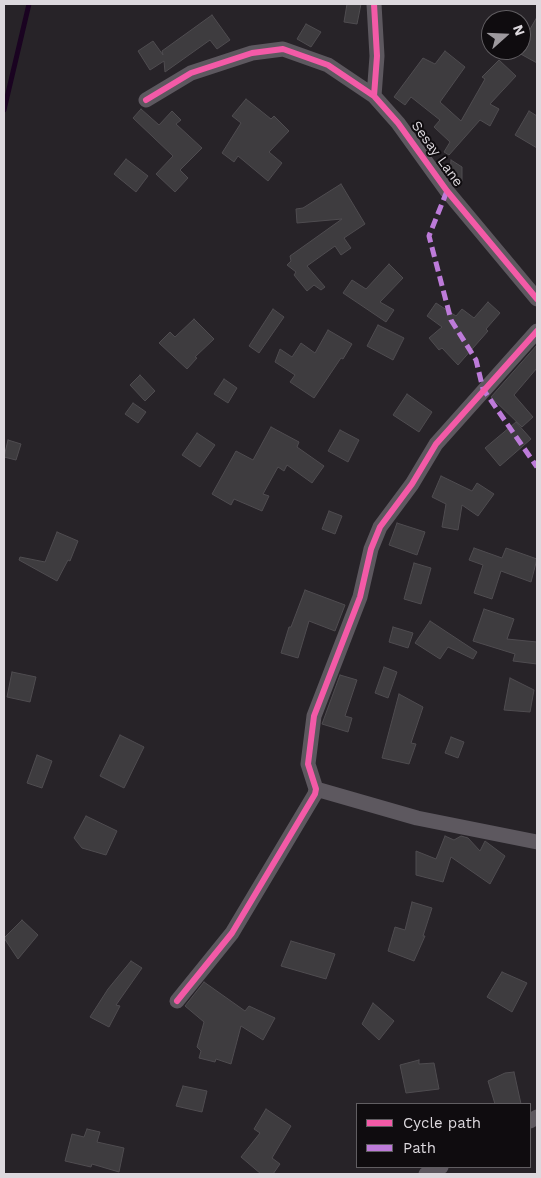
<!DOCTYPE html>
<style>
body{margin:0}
#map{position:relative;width:541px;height:1178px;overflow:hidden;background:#272328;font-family:"Work Sans",sans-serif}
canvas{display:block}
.frame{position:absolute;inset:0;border:5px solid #ddd9de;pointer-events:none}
.legend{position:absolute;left:356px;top:1103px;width:175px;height:65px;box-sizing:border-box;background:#0f0c0f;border:1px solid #615e62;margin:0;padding:6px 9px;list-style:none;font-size:15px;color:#ddd9de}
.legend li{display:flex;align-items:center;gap:10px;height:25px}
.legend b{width:25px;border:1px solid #615e62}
.north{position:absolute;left:481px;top:10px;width:50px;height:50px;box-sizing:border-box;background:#0f0c0f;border:1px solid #615e62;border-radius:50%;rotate:70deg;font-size:14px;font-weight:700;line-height:20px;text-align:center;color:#ddd9de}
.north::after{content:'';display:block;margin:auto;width:18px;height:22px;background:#9d999e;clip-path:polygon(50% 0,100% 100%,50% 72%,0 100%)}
</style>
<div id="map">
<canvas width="541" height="1178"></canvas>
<div class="frame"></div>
<ul class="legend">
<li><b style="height:6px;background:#f35aa7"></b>Cycle path</li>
<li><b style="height:6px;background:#bd7bd9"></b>Path</li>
</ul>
<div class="north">N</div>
</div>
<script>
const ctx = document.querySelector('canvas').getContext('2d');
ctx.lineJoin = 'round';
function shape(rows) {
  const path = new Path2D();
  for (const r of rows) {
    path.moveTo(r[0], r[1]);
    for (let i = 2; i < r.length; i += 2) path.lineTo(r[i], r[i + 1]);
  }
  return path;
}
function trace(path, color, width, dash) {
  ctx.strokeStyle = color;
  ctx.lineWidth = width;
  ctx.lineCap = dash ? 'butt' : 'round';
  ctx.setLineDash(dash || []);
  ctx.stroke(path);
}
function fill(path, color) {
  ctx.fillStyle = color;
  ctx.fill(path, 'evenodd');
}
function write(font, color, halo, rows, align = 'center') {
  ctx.font = font + ' "Work Sans",sans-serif';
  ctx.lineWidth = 4;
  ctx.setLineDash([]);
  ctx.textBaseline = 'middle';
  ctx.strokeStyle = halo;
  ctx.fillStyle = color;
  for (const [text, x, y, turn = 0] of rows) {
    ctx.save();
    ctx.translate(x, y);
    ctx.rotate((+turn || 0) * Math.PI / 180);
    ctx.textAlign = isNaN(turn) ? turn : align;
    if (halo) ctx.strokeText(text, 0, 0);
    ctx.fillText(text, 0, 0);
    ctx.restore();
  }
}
trace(shape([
 [4,110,29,4]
]), '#1a0321', 5);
const building = shape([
 [347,4,361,4,357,24,344,22,347,4],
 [212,15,230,40,217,49,210,40,165,72,164,61,150,70,138,51,153,41,163,55,162,51,212,15],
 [537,17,537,63,517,52,521,50,521,45,537,17],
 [306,24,321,32,311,47,297,39,306,24],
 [445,51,465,67,440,102,461,121,485,79,482,77,499,60,516,76,490,104,499,109,490,126,480,120,449,155,444,152,450,142,434,127,440,120,411,97,405,105,394,97,423,58,435,64,445,51],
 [246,99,271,119,274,116,289,131,269,152,282,163,268,181,238,156,234,162,222,153,241,123,232,116,246,99],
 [141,109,159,125,172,111,181,120,176,124,202,148,180,170,188,178,175,192,156,174,173,156,133,118,141,109],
 [529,111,537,116,537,148,515,135,529,111],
 [126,159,148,176,136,192,114,174,126,159],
 [451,160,462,167,462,181,450,174,451,160],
 [341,184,365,224,344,238,351,248,341,255,335,246,307,266,325,287,321,290,314,285,307,291,294,275,296,272,287,265,291,261,290,256,342,219,297,223,296,209,303,208,341,184],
 [389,264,403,278,380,302,394,310,386,322,343,293,352,280,366,289,389,264],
 [488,302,500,313,486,329,488,331,458,365,442,348,439,350,429,338,442,327,427,316,436,303,456,316,462,309,474,318,488,302],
 [273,309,284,317,259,353,249,346,273,309],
 [194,319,214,339,195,357,197,358,187,369,159,343,170,332,175,337,194,319],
 [378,325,404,338,393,360,367,346,378,325],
 [328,330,352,344,343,359,341,358,314,398,290,382,295,375,275,362,280,349,292,357,301,343,315,353,328,330],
 [537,345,537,368,514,395,533,417,522,427,491,397,537,345],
 [140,375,155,391,145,401,130,385,140,375],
 [224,379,237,388,228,403,214,394,224,379],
 [407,394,432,412,419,432,393,415,407,394],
 [133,403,146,412,138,423,125,414,133,403],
 [516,422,531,439,500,466,485,448,516,422],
 [271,427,299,442,297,447,324,466,312,483,287,465,284,471,278,467,263,494,269,496,262,511,234,499,231,505,212,494,236,451,253,460,271,427],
 [340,430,359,440,348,462,328,451,340,430],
 [197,433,215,445,200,467,182,455,197,433],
 [8,440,21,444,16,460,4,457,8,440],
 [441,476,472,491,477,483,494,494,478,516,462,505,458,530,442,527,446,504,432,497,441,476],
 [329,511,342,516,335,534,322,529,329,511],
 [397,523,425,532,417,555,389,545,397,523],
 [57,532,78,541,70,561,68,560,57,581,19,560,20,557,45,562,57,532],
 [474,548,502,558,506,548,537,559,531,582,501,571,492,599,474,593,483,565,469,560,474,548],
 [414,563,431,568,421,604,404,599,414,563],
 [305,590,345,605,335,631,309,621,298,658,281,653,289,627,291,627,305,590],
 [484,609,514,619,507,639,537,642,537,664,513,661,515,654,473,641,484,609],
 [430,621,477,652,473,659,448,647,440,659,415,643,430,621],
 [393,627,413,633,408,648,389,642,393,627],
 [384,667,397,672,388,698,375,693,384,667],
 [12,672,36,677,30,702,7,697,12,672],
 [340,675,357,680,345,716,352,718,348,732,322,724,340,675],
 [510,678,534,690,530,712,504,710,510,678],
 [399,694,423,707,411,743,416,744,409,764,382,758,399,694],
 [120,735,144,747,124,788,100,776,120,735],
 [451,737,464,742,458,758,445,753,451,737],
 [37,755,52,761,42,788,27,783,37,755],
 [86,816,117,831,106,855,82,848,74,838,86,816],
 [445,836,454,840,461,836,468,838,480,851,485,841,505,856,490,884,451,857,443,882,416,875,416,851,436,859,445,836],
 [412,902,432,908,423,936,425,936,414,961,388,951,395,927,405,930,412,902],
 [22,920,38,935,18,959,4,938,22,920],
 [291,941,335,954,326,979,281,966,291,941],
 [131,961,142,968,116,1005,120,1006,109,1027,90,1017,108,989,131,961],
 [502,972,527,983,512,1012,487,997,502,972],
 [204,982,245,1011,249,1006,275,1018,263,1040,241,1026,231,1064,216,1059,215,1062,199,1058,201,1051,197,1047,204,1022,185,1006,204,982],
 [373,1003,394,1021,379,1040,362,1024,373,1003],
 [419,1060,419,1064,434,1063,439,1089,406,1093,400,1065,419,1060],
 [514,1072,521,1104,495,1104,488,1081,505,1073,514,1072],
 [183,1086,207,1091,202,1112,176,1106,183,1086],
 [266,1109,291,1126,272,1158,280,1164,273,1174,261,1174,241,1157,260,1133,254,1129,266,1109],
 [87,1129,100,1132,97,1142,124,1148,119,1172,92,1164,91,1167,65,1161,72,1134,84,1137,87,1129]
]);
fill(building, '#3e3c3f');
trace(building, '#4f4c50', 1);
trace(shape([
 [374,4,377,56,374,96,398,123,447,191,537,299],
 [146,100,191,73,252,53,283,49,328,65,374,96],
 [316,789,417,818,537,842],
 [177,1001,232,933,315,794,316,789,308,764,314,716,360,597,371,549,380,527,412,484,436,444,537,331],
 [530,1121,537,1117],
 [426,1174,441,1167]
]), '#5d585f', 15);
trace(shape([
 [447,191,429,236,451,320,476,360,483,389,537,467]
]), '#bd7bd9', 5, [10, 5]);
trace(shape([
 [374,4,377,56,374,96,398,123,447,191,537,299],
 [146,100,191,73,252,53,283,49,328,65,374,96],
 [177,1001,232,933,315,794,316,789,308,764,314,716,360,597,371,549,380,527,412,484,436,444,537,331]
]), '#f35aa7', 6);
write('14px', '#ddd9de', '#0f0c0f', [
 ["Sesay Lane",437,154,54]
]);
</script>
